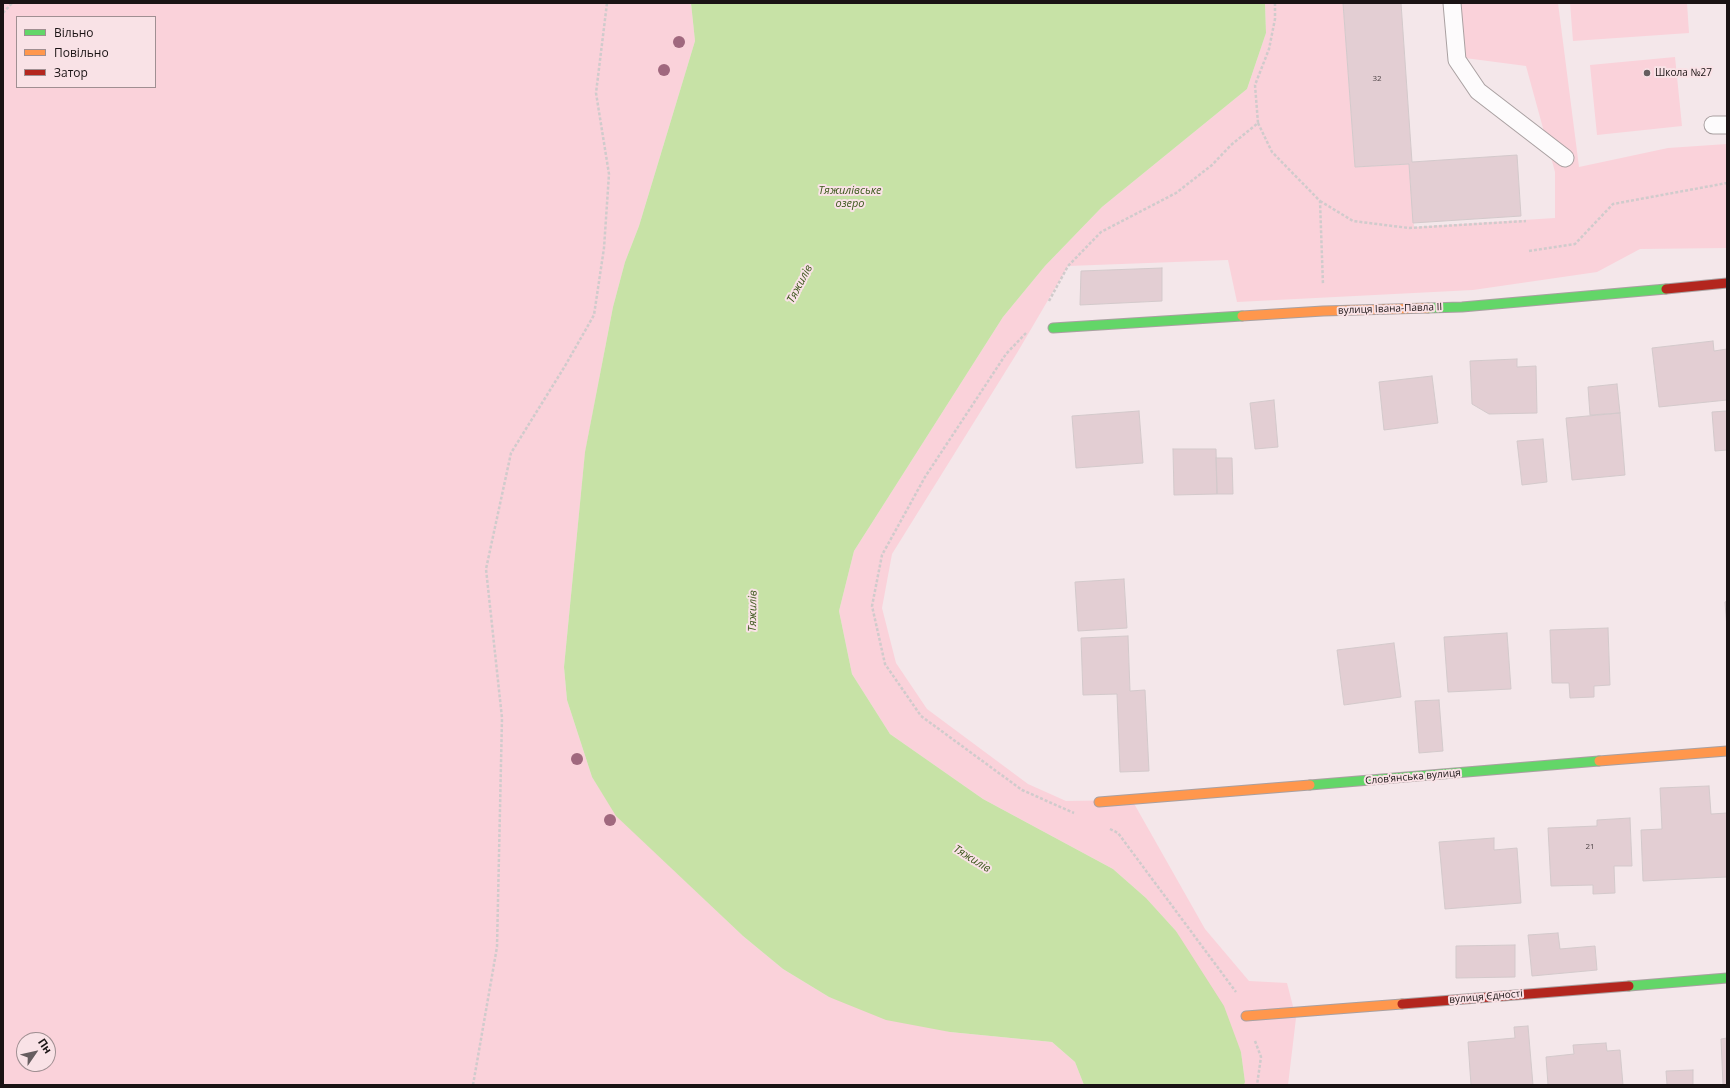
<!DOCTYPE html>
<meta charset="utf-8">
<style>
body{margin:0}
#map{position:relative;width:1730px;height:1088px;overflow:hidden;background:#f4e7ea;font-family:"Open Sans",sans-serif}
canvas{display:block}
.frame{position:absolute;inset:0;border:4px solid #1a1314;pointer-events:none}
.legend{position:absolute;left:16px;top:16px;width:140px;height:72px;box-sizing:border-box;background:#f9e2e6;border:1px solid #a08f92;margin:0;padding:5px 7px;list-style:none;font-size:12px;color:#1a1314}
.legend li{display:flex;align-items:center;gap:8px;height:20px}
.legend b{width:20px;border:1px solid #a08f92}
.north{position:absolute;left:16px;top:1032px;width:40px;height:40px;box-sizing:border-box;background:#f9e2e6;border:1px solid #a08f92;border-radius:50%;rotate:56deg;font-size:11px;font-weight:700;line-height:16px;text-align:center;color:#1a1314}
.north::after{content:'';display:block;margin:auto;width:14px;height:18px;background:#665d5f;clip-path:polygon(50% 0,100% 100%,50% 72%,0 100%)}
</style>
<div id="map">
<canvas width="1730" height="1088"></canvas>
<div class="frame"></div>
<ul class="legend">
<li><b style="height:5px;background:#63d668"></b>Вільно</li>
<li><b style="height:5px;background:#ff974d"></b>Повільно</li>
<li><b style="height:5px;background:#b3261e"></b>Затор</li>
</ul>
<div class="north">Пн</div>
</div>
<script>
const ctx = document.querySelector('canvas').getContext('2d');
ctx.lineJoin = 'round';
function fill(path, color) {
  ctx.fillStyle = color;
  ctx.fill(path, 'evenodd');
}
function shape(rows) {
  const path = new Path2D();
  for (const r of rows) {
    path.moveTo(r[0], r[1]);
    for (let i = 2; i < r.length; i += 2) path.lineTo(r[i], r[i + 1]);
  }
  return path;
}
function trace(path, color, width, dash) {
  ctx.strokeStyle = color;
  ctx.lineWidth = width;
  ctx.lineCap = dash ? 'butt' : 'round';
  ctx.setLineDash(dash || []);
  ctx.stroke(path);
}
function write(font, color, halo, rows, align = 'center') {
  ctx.font = font + ' "Open Sans",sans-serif';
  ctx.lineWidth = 4;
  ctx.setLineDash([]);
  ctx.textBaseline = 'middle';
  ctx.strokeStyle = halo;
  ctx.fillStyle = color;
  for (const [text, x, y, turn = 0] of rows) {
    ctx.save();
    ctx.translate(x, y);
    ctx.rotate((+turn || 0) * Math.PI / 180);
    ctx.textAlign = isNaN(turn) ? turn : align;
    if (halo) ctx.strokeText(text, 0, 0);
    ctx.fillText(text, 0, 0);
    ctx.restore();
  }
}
fill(shape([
 [3,3,691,3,695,41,639,226,625,262,613,307,585,453,564,667,567,700,592,777,617,816,743,936,783,969,829,997,950,1032,1052,1042,1075,1062,1084,1085,3,1085],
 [17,17,155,17,155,87,17,87],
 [24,1040,48,1040,48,1064,24,1064],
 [1265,3,1343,3,1355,167,1409,164,1414,227,1555,218,1555,172,1526,66,1465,58,1461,3,1558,3,1579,167,1668,148,1727,144,1727,248,1640,249,1597,272,1473,290,1237,302,1228,260,1068,266,1017,353,892,554,882,608,896,663,927,709,1028,784,1066,801,1132,800,1205,929,1249,981,1287,983,1296,1018,1288,1085,1244,1085,1245,1082,1241,1052,1176,931,1146,898,1113,869,983,799,890,734,852,674,839,611,854,551,1003,317,1045,266,1102,207,1247,89,1266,33],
 [1570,3,1687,3,1689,33,1573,41],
 [1675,57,1682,126,1597,135,1590,65]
]), '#fad2da');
fill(shape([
 [691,3,1265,3,1266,33,1247,89,1102,207,1045,266,1003,317,854,551,839,611,852,674,890,734,983,799,1113,869,1146,898,1176,931,1224,1006,1241,1052,1245,1082,1244,1085,1084,1085,1075,1062,1052,1042,950,1032,886,1020,829,997,783,969,743,936,616,816,592,777,567,700,564,667,585,452,613,307,625,262,639,226,695,41]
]), '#c7e2a6');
const building = shape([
 [1343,3,1401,3,1412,162,1517,155,1521,216,1413,223,1409,164,1355,167,1343,3],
 [1162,268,1162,301,1080,305,1081,271,1162,268],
 [1713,341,1714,351,1727,349,1727,400,1659,407,1652,348,1713,341],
 [1517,359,1517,367,1536,366,1537,413,1489,414,1472,404,1470,361,1517,359],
 [1432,376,1438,423,1384,430,1379,382,1432,376],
 [1617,384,1620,413,1590,415,1588,387,1617,384],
 [1274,400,1278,447,1255,449,1250,403,1274,400],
 [1139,411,1143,463,1076,468,1072,416,1139,411],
 [1727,411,1727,450,1715,451,1712,412,1727,411],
 [1620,413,1625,475,1572,480,1566,418,1620,413],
 [1543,439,1547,482,1522,485,1517,441,1543,439],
 [1173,449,1216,449,1217,494,1174,495,1173,449],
 [1216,458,1232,458,1233,494,1217,494,1216,458],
 [1124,579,1127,628,1078,631,1075,582,1124,579],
 [1727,601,1727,628,1725,602,1727,601],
 [1608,628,1610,685,1594,686,1594,697,1570,698,1569,683,1552,683,1550,630,1608,628],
 [1507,633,1511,689,1448,692,1444,637,1507,633],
 [1128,636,1130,691,1145,690,1149,771,1120,772,1117,694,1083,695,1081,638,1128,636],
 [1394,643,1401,697,1344,705,1337,650,1394,643],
 [1439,700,1443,751,1419,753,1415,701,1439,700],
 [1709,786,1711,814,1727,813,1727,877,1643,881,1641,830,1662,829,1660,788,1709,786],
 [1630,818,1632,866,1614,866,1615,893,1593,894,1593,885,1551,886,1548,828,1597,826,1597,820,1630,818],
 [1494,838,1494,850,1517,848,1521,903,1445,909,1439,842,1494,838],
 [1558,933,1560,949,1595,946,1597,970,1532,976,1528,935,1558,933],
 [1515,945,1515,977,1456,978,1456,946,1515,945],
 [1528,1026,1533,1085,1471,1085,1468,1042,1515,1038,1514,1027,1528,1026],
 [1727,1038,1727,1085,1723,1085,1721,1039,1727,1038],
 [1606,1043,1607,1051,1620,1050,1623,1085,1548,1085,1546,1057,1574,1054,1573,1045,1606,1043],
 [1693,1070,1693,1085,1667,1085,1666,1071,1693,1070]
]);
fill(building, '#e3ced3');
trace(building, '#d3c9cb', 1);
const lane = shape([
 [1452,3,1457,60,1478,91,1565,158],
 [1713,125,1727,125]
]);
const fast = shape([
 [1428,308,1462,307,1666,289],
 [1053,328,1242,316],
 [1310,785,1599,761],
 [1629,986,1727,978]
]);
const slow = shape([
 [1242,316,1323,311,1428,308],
 [1599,761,1727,751],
 [1099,802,1310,785],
 [1246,1016,1402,1004]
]);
const jam = shape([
 [1666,289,1727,283],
 [1402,1004,1629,986]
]);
trace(lane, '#a9a0a1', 19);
trace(fast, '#a9a0a1', 11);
trace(slow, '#a9a0a1', 11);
trace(jam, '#a9a0a1', 11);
trace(shape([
 [3,13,12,3],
 [1258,123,1272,152,1320,201,1323,285],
 [1320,201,1353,221,1409,228,1526,221],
 [1529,251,1575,244,1613,204,1727,183],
 [1049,301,1068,266,1101,232,1176,193,1212,165,1231,145,1258,123,1255,85,1269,49,1275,19,1275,3],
 [1026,333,1006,354,925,477,882,555,872,606,885,664,921,716,1022,790,1074,813],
 [1110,829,1118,833,1236,992],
 [1255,1041,1261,1057,1257,1085],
 [473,1085,497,947,502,718,486,569,511,453,565,366,594,315,604,248,609,174,596,93,607,3]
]), '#d0cbcc', 2.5, [3, 2]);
trace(lane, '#fdfbfc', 17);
trace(fast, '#63d668', 9);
trace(slow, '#ff974d', 9);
trace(jam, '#b3261e', 9);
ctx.fillStyle = '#a0687e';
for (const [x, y] of [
 [679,42],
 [664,70],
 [577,759],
 [610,820]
]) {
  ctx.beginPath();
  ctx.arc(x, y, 6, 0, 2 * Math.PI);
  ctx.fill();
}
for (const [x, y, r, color] of [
 [1647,73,4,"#665d5f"]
]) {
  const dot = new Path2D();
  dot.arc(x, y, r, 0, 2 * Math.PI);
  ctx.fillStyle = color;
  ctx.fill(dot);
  trace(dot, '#f9e2e6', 1.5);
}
write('8px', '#4e4446', null, [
 ["32",1377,79],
 ["21",1590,847]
]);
write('10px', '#1a1314', '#f9e2e6', [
 ["Школа №27",1655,73]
], 'left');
write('10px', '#1a1314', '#f9e2e6', [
 ["вулиця Івана-Павла II",1390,309,-2],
 ["Словʼянська вулиця",1413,777,-5],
 ["вулиця Єдності",1486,997,-5]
]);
write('italic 11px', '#3c571c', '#f9e2e6', [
 ["Тяжилівське",850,191],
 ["озеро",850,204],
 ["Тяжилів",800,284,-62],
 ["Тяжилів",753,611,-89],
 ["Тяжилів",972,859,32]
]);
</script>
